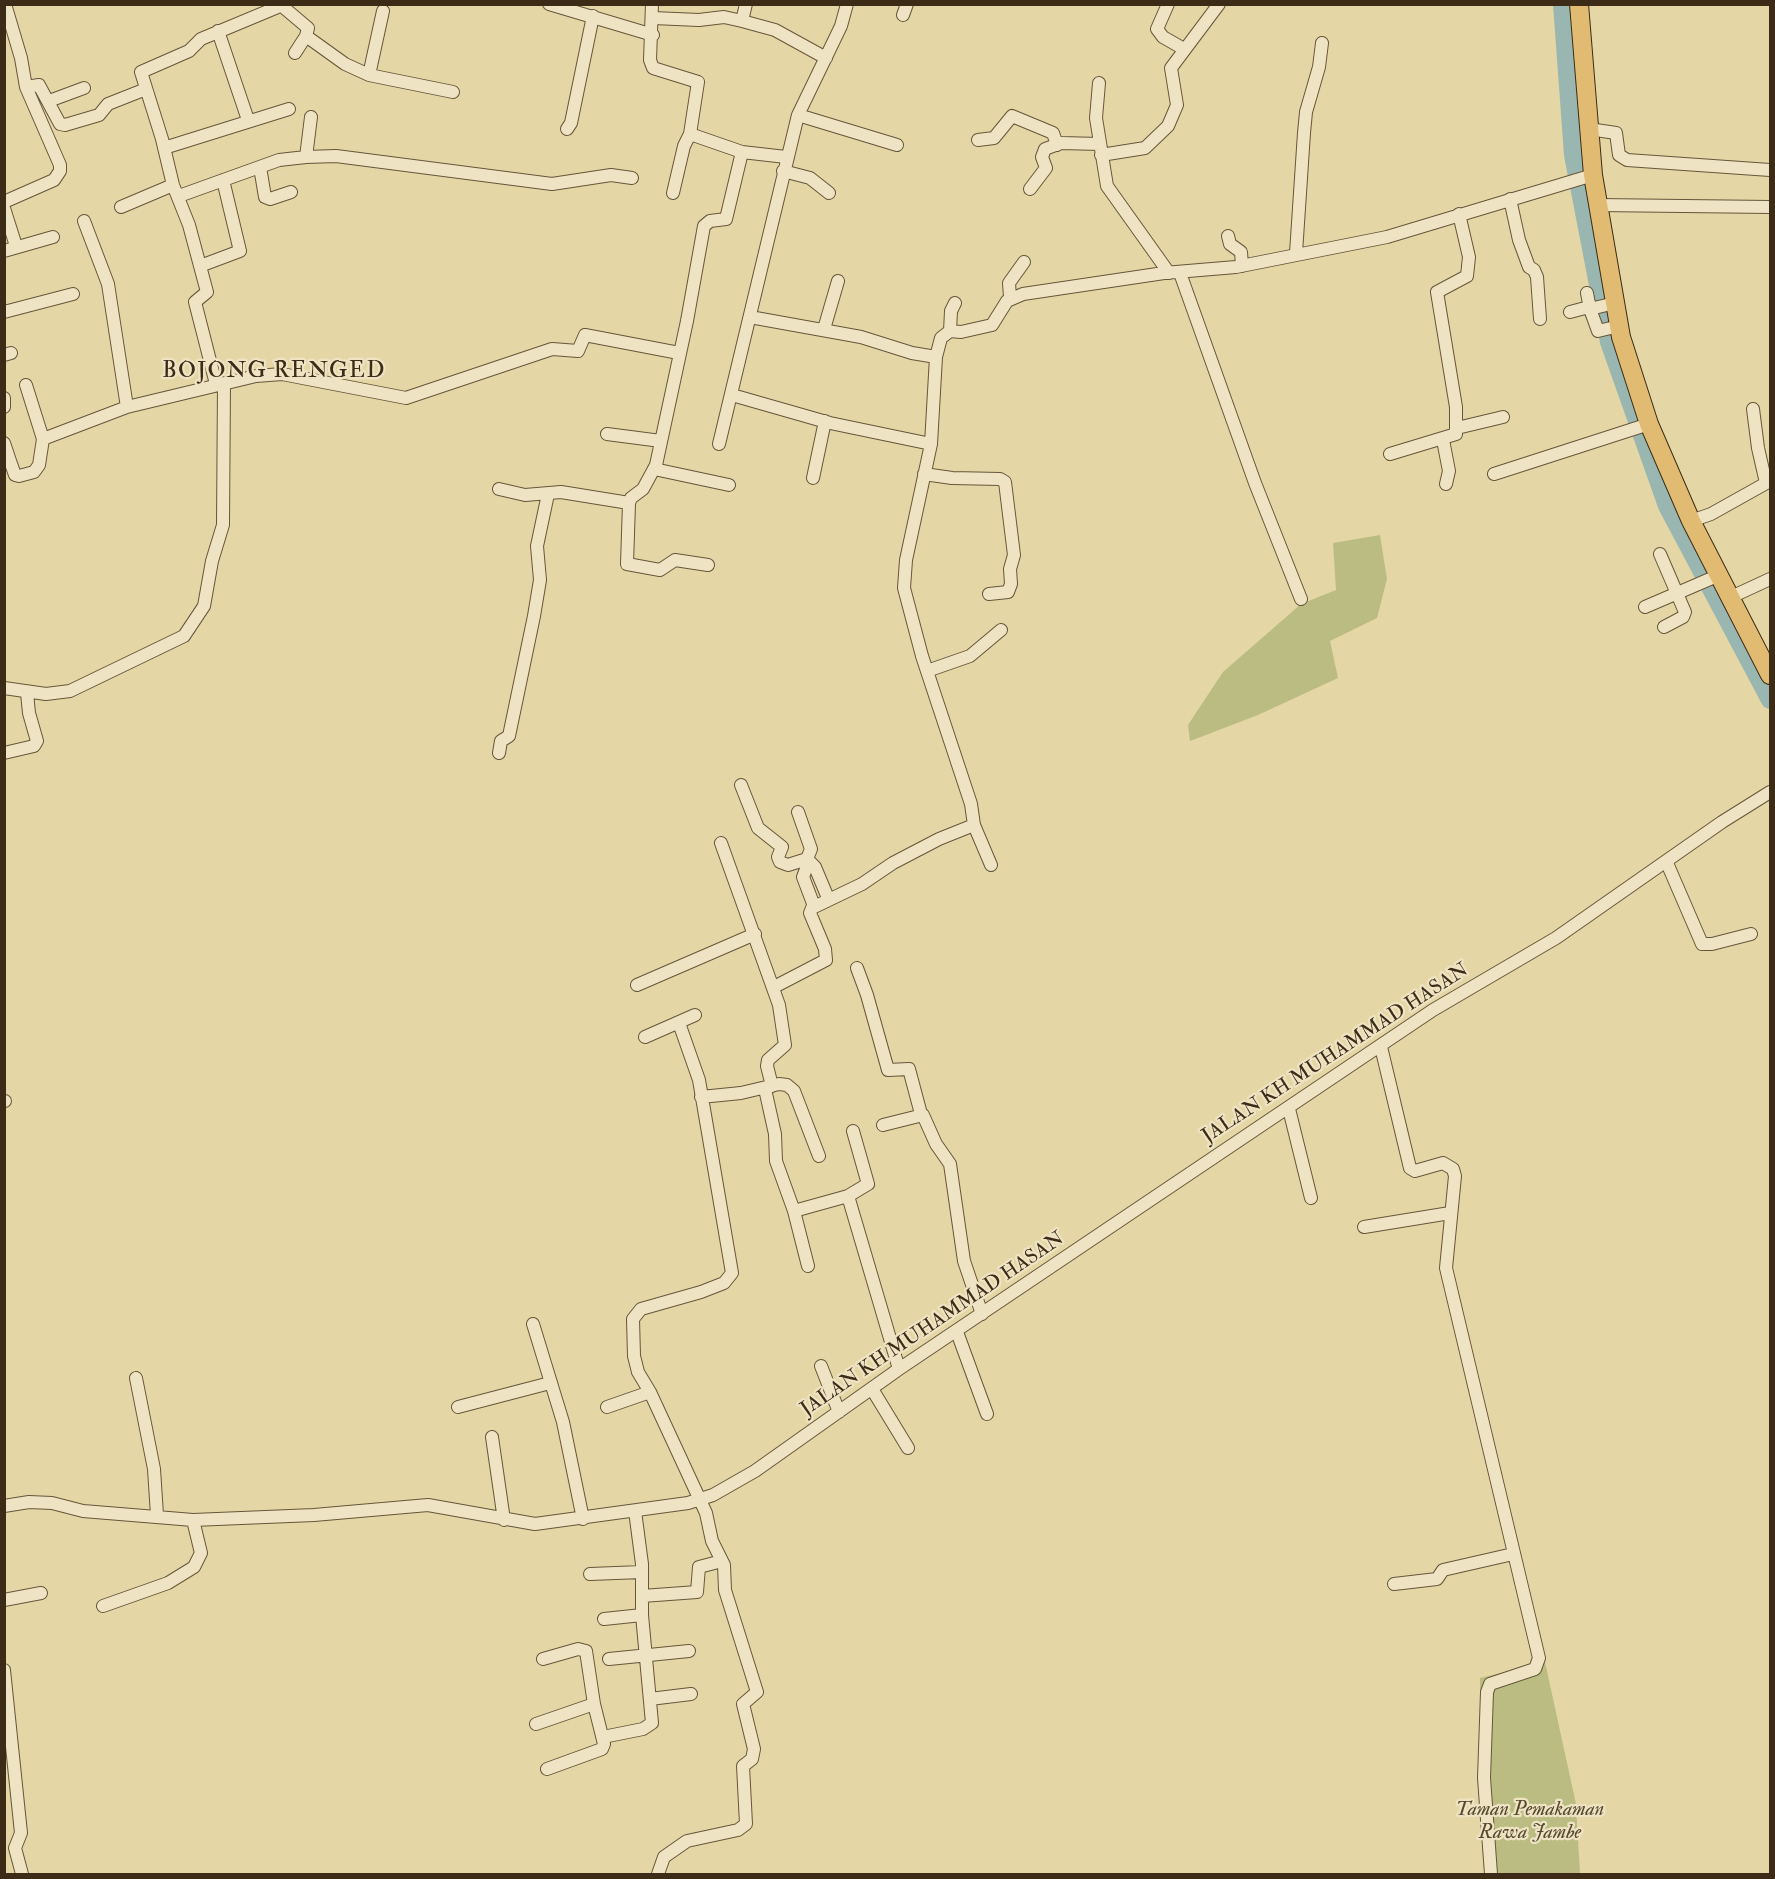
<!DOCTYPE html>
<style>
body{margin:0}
#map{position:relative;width:1775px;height:1879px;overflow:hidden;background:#e5d6a5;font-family:"IM FELL Double Pica",serif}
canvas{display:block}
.frame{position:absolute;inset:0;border:6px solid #3b2b17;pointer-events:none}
</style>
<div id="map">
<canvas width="1775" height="1879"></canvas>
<div class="frame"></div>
</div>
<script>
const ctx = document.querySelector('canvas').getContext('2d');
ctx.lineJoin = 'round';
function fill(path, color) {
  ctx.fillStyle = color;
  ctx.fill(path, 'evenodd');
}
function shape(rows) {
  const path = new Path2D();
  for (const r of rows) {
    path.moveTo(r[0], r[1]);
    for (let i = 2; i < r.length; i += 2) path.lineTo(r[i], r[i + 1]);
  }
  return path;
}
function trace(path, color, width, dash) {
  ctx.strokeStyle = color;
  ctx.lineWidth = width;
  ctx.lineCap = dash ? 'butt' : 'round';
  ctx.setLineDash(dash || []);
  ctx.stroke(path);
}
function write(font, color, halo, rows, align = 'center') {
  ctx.font = font + ' "IM FELL Double Pica",serif';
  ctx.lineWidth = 4.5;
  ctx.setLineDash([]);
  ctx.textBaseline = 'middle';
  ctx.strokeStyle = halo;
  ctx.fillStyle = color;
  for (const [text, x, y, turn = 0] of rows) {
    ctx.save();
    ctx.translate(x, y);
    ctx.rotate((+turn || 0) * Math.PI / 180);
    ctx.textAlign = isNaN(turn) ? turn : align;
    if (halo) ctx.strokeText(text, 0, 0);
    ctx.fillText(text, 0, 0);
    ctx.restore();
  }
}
fill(shape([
 [1380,535,1387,579,1377,618,1330,641,1338,678,1258,715,1190,741,1188,725,1223,672,1301,604,1336,590,1333,543],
 [1545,1662,1576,1804,1580,1874,1489,1874,1480,1771,1480,1678]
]), '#bbbc82');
trace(shape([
 [1562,4,1573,155,1609,342,1667,506,1770,700]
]), '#99b7b0', 18);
const street = shape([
 [5,4,21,58,26,87,39,85,60,124,65,125,99,115,108,104,146,89],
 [549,4,653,35],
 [652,4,650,60,653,68,698,82,690,134],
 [1168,4,1157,29,1163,37,1184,49],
 [282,6,308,28,306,36,295,53],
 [903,15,907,4],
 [653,18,699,20,724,17,742,21,775,30,826,58],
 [742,21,746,4],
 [218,31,248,120],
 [306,36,345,64,369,75,453,92],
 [369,75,383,11],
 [1099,83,1096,118,1107,186,1169,273],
 [49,101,84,88],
 [798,115,897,145],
 [567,129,571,123,593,16],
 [1589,129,1616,133,1619,155,1627,160,1770,170],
 [978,140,994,138,1012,116,1053,133,1057,145],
 [164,148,289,109],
 [1101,155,1145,148,1168,126,1177,105,1171,68,1219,4],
 [306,157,311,117],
 [260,167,265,197,270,199,291,192],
 [783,171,810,178,829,193],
 [1030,189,1046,168,1042,157,1045,149,1061,143,1100,144],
 [673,193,684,146,690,134,742,152],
 [179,196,279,160,306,157,336,156,552,184,611,175,632,178],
 [1510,199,1519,240,1529,267,1534,270,1537,277,1540,319],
 [4,202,54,180,60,171,60,165,26,87],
 [1597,205,1770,207],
 [121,207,173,185],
 [4,208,16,246],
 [84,221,108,284,127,407],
 [1228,236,1230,244,1241,252,1242,266],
 [4,251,53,237],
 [1296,253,1304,133,1306,112,1319,67,1322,43],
 [200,266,240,251,223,180],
 [1180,273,1255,483,1301,599],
 [1587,293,1590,309,1615,303],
 [1010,297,1009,283,1024,262],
 [1590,309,1598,331,1619,326],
 [4,312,73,294],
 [1570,312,1589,307],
 [750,317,861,337,912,353,936,357],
 [824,329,838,281],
 [950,331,951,311,955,303],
 [4,355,11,353],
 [216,384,195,302,207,292,189,225,173,185,162,139,141,72,189,51,201,39,285,4],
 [732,395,830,423,931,444],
 [4,398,4,407],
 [1753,409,1758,448,1766,483],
 [1457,428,1503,417],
 [607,434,661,441],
 [43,439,127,407,256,376,282,374,406,398,552,349,578,351,585,335,679,353],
 [1443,440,1449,471,1446,484],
 [4,443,9,458],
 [719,444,798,115,841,26,847,4],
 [1390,454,1456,434,1456,407,1437,292,1467,276,1469,257,1459,214],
 [4,458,9,458,15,475,19,476,34,472,39,465,43,439,26,385],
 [654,469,729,485],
 [924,474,952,478,1000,479,1005,482,1014,555,1010,569,1011,584,1008,592,989,594],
 [1494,474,1649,424],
 [813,478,825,421],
 [499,489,525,495,561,492,629,503],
 [1691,521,1711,514,1770,481],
 [1660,554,1685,612,1683,617,1664,627],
 [708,565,675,560,660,570,627,564,629,503,631,498,643,489,656,465,687,321,704,226,710,221,726,219,742,152,786,157],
 [1729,598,1770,579],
 [1645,607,1717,576],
 [927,671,970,656,1001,630],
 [4,688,46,694,70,691,184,636,204,606,212,561,223,525,224,383],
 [4,753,34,746,37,741,29,713,27,693],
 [499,753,501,741,509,736,534,616,540,580,537,546,548,494],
 [741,785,758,828,782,847,778,857,780,862,788,865,807,859,815,867,828,898],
 [798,812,811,849,807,859],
 [721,843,779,1005,785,1045,768,1060,767,1066,772,1086],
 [809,861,803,877,814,906],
 [1667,863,1702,944,1712,944,1751,934],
 [991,865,974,825,971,804,922,656,904,588,906,560,931,444,936,357,941,338,950,331,961,332,992,325,1007,301,1023,294,1164,273,1236,267,1387,237,1593,175],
 [857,968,867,995,888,1070,909,1069,921,1114],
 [637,985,755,934],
 [774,987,826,960,825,949,810,913,812,908,862,884,893,863,939,839,974,825],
 [645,1037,695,1015],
 [1381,1047,1410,1168,1415,1171,1443,1163,1453,1169,1455,1176,1446,1268,1539,1658,1535,1669,1490,1684,1487,1692,1484,1778,1491,1874],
 [765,1089,775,1134,776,1161,794,1211,808,1266],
 [701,1097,741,1093,779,1084,787,1085,794,1091,819,1156],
 [4,1101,5,1101],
 [1289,1109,1311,1198],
 [883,1125,923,1115,936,1144,950,1164,964,1261,982,1314],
 [848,1196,899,1369],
 [794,1211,848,1196,868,1184,853,1131],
 [1364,1227,1450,1213],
 [533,1324,563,1422,583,1519],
 [957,1332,987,1414],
 [821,1366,839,1412],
 [136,1378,154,1469,157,1515],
 [872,1389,908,1448],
 [458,1407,550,1383],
 [607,1407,650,1392],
 [492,1437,504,1520],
 [4,1506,29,1502,52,1503,83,1511,193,1520,314,1515,428,1505,535,1524,688,1503,713,1495,755,1471,899,1369,1433,1010,1556,938,1722,822,1770,792],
 [590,1574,642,1572],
 [1394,1584,1437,1579,1443,1570,1513,1554],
 [642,1596,697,1592,699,1567,722,1561],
 [4,1600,41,1593],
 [103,1606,168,1583,194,1567,201,1553,193,1520],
 [604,1619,642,1615],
 [543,1659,578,1649,586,1651,594,1704,604,1744,602,1749,547,1769],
 [609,1659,689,1651],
 [4,1670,21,1833,15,1848,22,1874],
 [650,1699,691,1694],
 [536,1724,594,1704],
 [603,1737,643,1729,652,1723,642,1615,642,1564,635,1511],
 [658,1874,664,1857,687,1841,738,1830,746,1824,743,1766,752,1759,754,1749,743,1704,757,1692,725,1590,724,1565,712,1541,706,1513,650,1392,638,1372,634,1356,633,1319,641,1309,701,1292,724,1283,732,1273,699,1080,679,1023]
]);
const primary = shape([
 [1579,4,1593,175,1621,337,1649,424,1691,521,1770,675]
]);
trace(street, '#66563a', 14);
trace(primary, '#3b2b17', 20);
trace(street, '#eee4c4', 12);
trace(primary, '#e2bb72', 18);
write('20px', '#3b2b17', '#eee4c4', [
 ["JALAN KH MUHAMMAD HASAN",1336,1054,-33],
 ["JALAN KH MUHAMMAD HASAN",933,1325,-34]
]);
write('italic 20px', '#55482c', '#eee4c4', [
 ["Taman Pemakaman",1530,1811],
 ["Rawa Jambe",1530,1834]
]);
ctx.letterSpacing = '1.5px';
write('22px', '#3b2b17', '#eee4c4', [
 ["BOJONG RENGED",274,372]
]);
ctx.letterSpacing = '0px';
</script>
